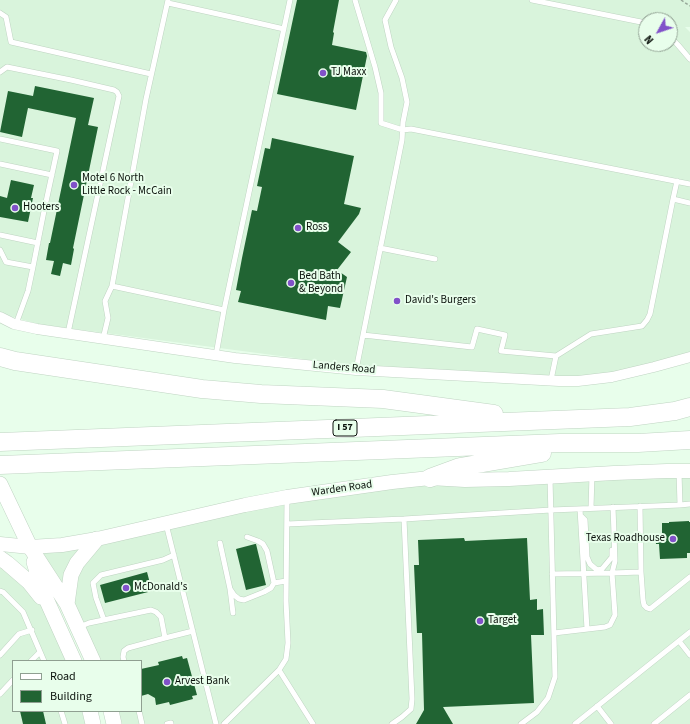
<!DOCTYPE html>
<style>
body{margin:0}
#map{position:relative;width:690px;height:724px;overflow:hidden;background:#e8feeb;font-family:"Source Sans 3",sans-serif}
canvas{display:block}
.legend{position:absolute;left:12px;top:660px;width:130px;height:52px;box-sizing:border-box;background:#e8feeb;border:1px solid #8f9f91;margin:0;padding:5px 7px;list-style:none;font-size:12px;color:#0a110b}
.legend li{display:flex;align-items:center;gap:8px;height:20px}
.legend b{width:20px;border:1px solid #8f9f91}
.north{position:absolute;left:638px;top:12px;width:40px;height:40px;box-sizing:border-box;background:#e8feeb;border:1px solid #8f9f91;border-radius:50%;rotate:230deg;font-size:11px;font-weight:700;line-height:16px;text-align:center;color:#0a110b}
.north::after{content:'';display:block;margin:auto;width:14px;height:18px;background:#8151c9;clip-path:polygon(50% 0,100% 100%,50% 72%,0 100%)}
</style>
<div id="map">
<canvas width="690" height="724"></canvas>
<ul class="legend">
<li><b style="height:5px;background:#fff"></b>Road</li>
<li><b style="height:11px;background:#216433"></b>Building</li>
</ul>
<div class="north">N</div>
</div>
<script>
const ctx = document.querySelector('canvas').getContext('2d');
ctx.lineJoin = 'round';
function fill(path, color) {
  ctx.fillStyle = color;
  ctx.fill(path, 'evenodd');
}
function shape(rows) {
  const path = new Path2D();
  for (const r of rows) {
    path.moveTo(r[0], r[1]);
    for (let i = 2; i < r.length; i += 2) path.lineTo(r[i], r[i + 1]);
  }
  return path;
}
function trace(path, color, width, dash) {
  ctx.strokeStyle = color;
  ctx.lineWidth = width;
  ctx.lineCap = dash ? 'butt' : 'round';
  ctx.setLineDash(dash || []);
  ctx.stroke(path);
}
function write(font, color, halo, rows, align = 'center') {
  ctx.font = font + ' "Source Sans 3",sans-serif';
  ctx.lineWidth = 4;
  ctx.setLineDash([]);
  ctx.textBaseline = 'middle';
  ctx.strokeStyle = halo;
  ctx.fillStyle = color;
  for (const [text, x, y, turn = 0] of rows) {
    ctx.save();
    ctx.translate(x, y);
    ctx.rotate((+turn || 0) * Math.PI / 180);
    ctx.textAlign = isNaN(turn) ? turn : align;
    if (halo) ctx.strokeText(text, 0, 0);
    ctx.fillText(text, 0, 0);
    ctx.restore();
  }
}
fill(shape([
 [0,0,690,0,690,27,685,27,690,32,690,353,606,377,563,377,341,364,37,324,0,313],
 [646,20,670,20,670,44,646,44],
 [690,473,690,724,113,724,111,711,141,711,141,661,92,661,30,547,313,492,465,480],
 [0,559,43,592,74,661,13,661,13,711,90,711,93,724,0,724]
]), '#d9f4dc');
fill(shape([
 [297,0,339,0,333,32,334,33,332,45,366,52,367,56,356,110,277,94],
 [35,86,94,98,88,125,98,127,73,248,74,249,71,265,63,263,60,276,51,274,54,261,46,260,49,243,50,243,76,118,28,108,22,137,0,132,8,91,33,96],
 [272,138,354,156,344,204,361,208,359,214,338,242,351,252,337,270,347,277,340,308,328,306,326,320,238,302,241,291,236,290,242,258,252,210,257,211,262,187,257,186,265,148,270,149],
 [11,180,34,185,31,198,33,198,28,222,0,217,0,196,7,198],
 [689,521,689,522,690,522,690,553,687,553,687,558,660,559,659,544,656,544,655,535,662,535,662,523,669,523,669,522],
 [464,538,465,541,527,538,530,600,537,599,537,610,543,609,544,635,531,635,534,703,443,707,453,724,416,724,424,710,422,633,417,633,414,565,419,565,418,540],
 [255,544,256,544,266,585,246,590,236,549],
 [147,572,152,591,105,603,100,585],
 [182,656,183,659,187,658,197,695,192,696,193,699,170,705,169,702,156,705,155,698,148,694,141,696,141,669,159,665,158,662],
 [20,711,43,711,46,724,23,724]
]), '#216433');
const lane = shape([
 [355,0,375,67,381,93,381,123,403,130,411,129,690,184],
 [532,0,646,23],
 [168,3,236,18,284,29],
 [0,13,6,17,11,42,151,74],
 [670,37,678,45,690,59],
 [0,72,7,67,71,80,114,90,117,92,119,96,68,333],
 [0,139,57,151,44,211,33,267],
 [0,164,52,175],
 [673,199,677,181],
 [0,235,38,243],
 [380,248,435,259],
 [0,250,6,262,33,267,28,291,16,324],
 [112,286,224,310],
 [363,335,472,347,477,329,505,335,501,351,556,356],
 [103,339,108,318,105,301,112,286,146,99,168,0],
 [216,355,224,310,290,0],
 [356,370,402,140,403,122,407,102,402,78,391,47,385,20,396,0],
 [551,380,556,356,591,334,642,326,647,320,650,314,673,199,690,203],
 [679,472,680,505,690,504],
 [640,506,641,572],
 [591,508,592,475],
 [580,509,587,629],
 [581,516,585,520,587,557,590,564,597,570,602,569,612,557,612,550],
 [166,524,216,724],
 [287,524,404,519],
 [220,543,230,589,233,613],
 [552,574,612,573,615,561,613,507],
 [274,583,286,581],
 [230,589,234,595,239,599,244,600,264,592,271,588,274,583,267,551,263,544,258,541,247,537],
 [0,591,3,592,23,612,44,661],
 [104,620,96,598,93,583,101,575,163,560,174,555],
 [79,627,89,623,151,610,156,612,161,617,165,638,193,631],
 [554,633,605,627,610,625,615,615,612,573,641,572,643,600,644,605,647,608,650,609,690,577],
 [679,641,690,655],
 [0,655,19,634,32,630],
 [31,661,40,652],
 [124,661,123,657,124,651,128,648,165,638],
 [279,670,313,724],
 [0,694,13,680],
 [597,706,611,724],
 [61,711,65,724],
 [139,711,142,724],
 [167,724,171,723],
 [224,724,279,670,286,659,288,643,286,601,287,498],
 [392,724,402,717,411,709,412,699,404,519,551,510,680,505],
 [521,724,537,712,548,698,555,677,550,478],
 [575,724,690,632],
 [654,724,690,695]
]);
const street = shape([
 [0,317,14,324,37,329,173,349,235,358,356,370,559,381,578,381,612,377,654,367,690,357]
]);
const secondary = shape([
 [0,544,30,547,62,545,97,539,245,505,287,497,392,482,430,478,465,480,509,479,614,473,667,471,690,471]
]);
const primary = shape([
 [0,484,30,547,67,604,93,661],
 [0,558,7,563,29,582,41,597],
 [34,562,43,592,74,661],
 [67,604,71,575,77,563,97,539],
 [90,711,93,724],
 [111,711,114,724]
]);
const highway = shape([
 [0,357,15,361,202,389,261,394,383,399,494,414],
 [0,442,630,417,675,411,690,407],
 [0,465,560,443,638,443,690,440],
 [430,478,460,467,542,453]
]);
trace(lane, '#bfd4c2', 6);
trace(street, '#bfd4c2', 11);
trace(secondary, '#bfd4c2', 15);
trace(primary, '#bfd4c2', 16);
trace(highway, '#bfd4c2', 19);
trace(shape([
 [681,0,690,6]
]), '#97a899', 1.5, [3, 2]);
trace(lane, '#fff', 5);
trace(street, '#fff', 10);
trace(secondary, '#fff', 14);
trace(primary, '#fff', 15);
trace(highway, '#fff', 18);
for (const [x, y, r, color] of [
 [323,73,4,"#8151c9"],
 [74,185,4,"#8151c9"],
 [15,208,4,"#8151c9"],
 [298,228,4,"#8151c9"],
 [291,283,4,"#8151c9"],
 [397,301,4,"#8151c9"],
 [673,539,4,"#8151c9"],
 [126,588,4,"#8151c9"],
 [480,621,4,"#8151c9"],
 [167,682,4,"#8151c9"]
]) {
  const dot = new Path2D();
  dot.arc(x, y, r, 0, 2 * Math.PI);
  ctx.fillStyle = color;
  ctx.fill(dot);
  trace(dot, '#e8feeb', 1.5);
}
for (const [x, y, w] of [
 [345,428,24]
]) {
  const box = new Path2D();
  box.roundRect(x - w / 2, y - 8, w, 16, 3);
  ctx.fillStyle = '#e8feeb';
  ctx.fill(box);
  trace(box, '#0a110b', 1);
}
write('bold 10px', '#0a110b', null, [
 ["I 57",345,428]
]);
write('11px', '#0a110b', '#e8feeb', [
 ["TJ Maxx",331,73],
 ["Motel 6 North",82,179],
 ["Little Rock - McCain",82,192],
 ["Hooters",23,208],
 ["Ross",306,228],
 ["Bed Bath",299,277],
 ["& Beyond",299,290],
 ["David's Burgers",405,301],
 ["Texas Roadhouse",665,539,"right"],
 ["McDonald's",134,588],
 ["Target",488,621],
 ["Arvest Bank",175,682]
], 'left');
write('11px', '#0a110b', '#e8feeb', [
 ["Landers Road",344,368,5],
 ["Warden Road",342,489,-8]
]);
</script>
